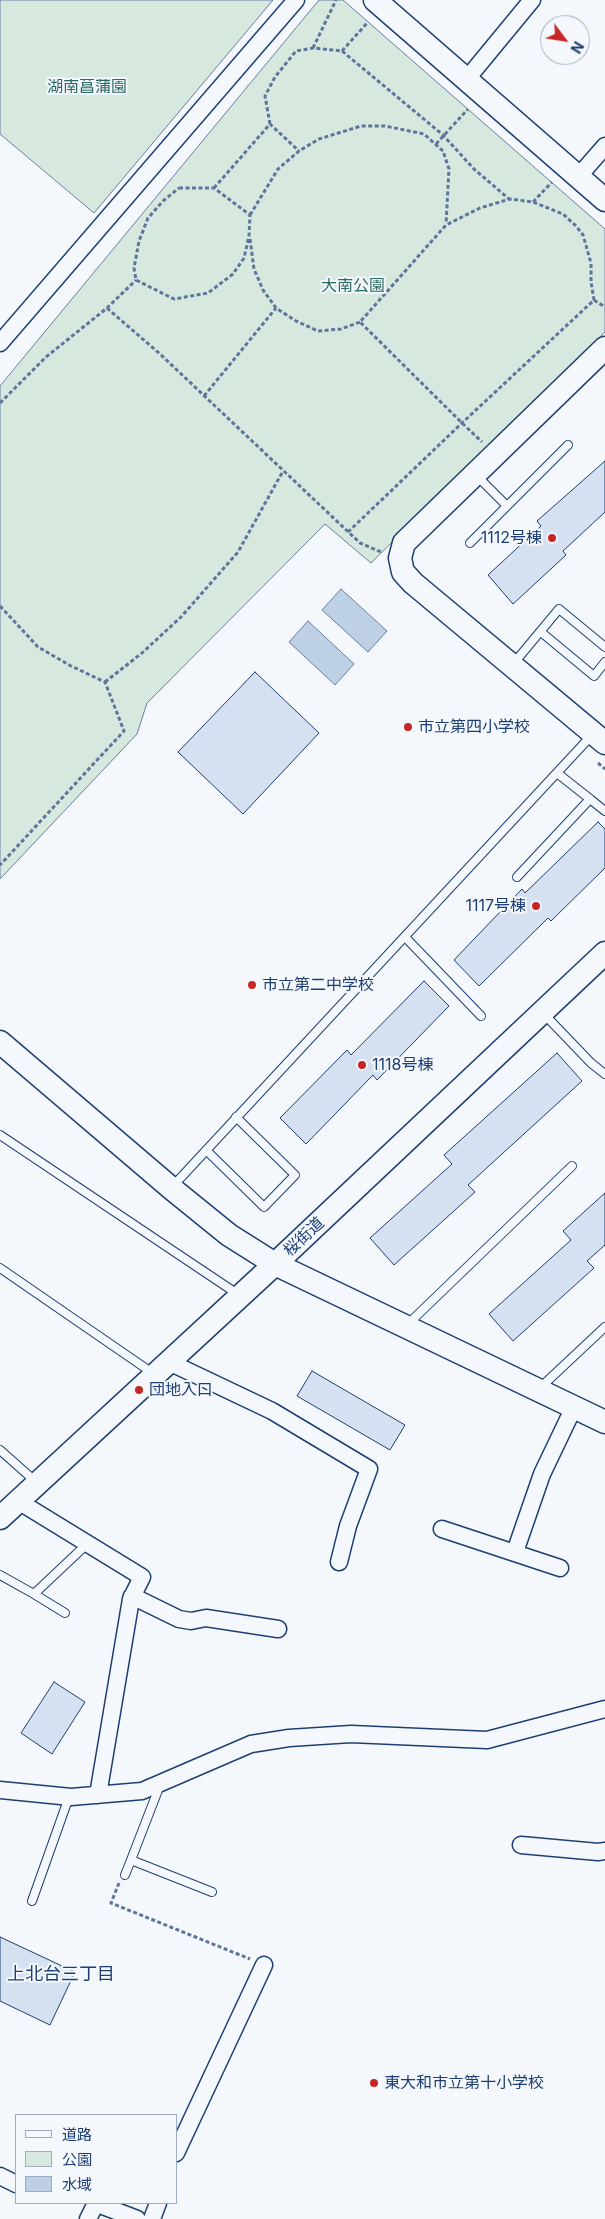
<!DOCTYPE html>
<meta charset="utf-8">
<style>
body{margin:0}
#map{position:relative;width:605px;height:2219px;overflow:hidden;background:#f4f7fb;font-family:Inter,"Noto Sans JP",sans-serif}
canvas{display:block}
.legend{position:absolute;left:15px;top:2114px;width:162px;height:90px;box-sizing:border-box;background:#f4f7fb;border:1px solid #9eadc5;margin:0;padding:6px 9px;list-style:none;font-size:15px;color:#1d3f73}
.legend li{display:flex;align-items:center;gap:10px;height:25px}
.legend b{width:25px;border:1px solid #9eadc5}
.north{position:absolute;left:540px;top:15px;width:50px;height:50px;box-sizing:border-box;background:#f4f7fb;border:1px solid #9eadc5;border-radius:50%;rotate:121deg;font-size:14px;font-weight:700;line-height:20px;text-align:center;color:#1d3f73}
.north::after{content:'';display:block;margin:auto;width:18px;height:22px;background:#c62828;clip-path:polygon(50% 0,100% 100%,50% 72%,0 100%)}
</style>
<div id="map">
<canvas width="605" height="2219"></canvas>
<ul class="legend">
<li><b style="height:6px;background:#f4f7fb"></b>道路</li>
<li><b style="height:14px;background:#d7e8df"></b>公園</li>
<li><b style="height:14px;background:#bed0e5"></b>水域</li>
</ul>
<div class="north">N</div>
</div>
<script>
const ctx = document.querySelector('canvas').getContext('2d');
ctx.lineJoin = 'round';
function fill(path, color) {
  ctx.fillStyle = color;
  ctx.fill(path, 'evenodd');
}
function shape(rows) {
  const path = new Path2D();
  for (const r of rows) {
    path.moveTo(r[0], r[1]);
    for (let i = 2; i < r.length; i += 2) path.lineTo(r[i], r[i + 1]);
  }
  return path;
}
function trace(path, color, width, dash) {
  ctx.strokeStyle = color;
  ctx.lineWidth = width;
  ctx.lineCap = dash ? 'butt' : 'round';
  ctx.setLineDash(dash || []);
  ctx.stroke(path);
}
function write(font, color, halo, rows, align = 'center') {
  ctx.font = font + ' Inter,"Noto Sans JP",sans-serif';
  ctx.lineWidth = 4;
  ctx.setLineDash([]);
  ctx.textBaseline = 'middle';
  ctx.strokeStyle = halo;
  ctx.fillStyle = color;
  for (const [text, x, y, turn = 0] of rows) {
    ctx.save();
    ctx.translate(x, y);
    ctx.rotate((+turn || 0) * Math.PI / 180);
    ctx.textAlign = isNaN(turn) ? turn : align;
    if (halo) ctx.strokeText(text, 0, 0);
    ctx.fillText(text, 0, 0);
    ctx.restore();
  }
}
const green = shape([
 [0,0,273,0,94,213,0,134,0,0],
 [319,0,343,0,605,229,605,332,371,563,325,524,147,703,137,734,0,879,0,386,319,0]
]);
fill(green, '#d7e8df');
trace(green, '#687fa3', 1);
const water = shape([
 [341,589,387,631,368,652,322,610,341,589],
 [308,621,354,664,335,685,289,642,308,621]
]);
fill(water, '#bed0e5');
trace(water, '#687fa3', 1);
const building = shape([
 [605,461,605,512,563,551,566,555,513,604,488,575,541,526,537,521,605,461],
 [255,672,319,733,243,814,178,752,255,672],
 [598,822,605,829,605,868,551,921,548,918,479,986,454,960,522,889,525,893,598,822],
 [424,981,449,1006,377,1080,373,1075,306,1144,280,1118,347,1050,351,1055,424,981],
 [557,1053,582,1081,468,1185,475,1192,394,1265,370,1238,452,1164,444,1155,557,1053],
 [605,1193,605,1245,587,1261,594,1268,513,1341,489,1314,571,1240,563,1231,605,1193],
 [312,1371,405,1425,390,1450,297,1396,312,1371],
 [54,1682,85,1702,52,1754,21,1733,54,1682],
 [0,1937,75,1972,50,2025,0,2001,0,1937]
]);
fill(building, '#d5e0f0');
trace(building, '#1d3f73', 1);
const lane = shape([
 [476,475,507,506],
 [470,543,568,445],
 [541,632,594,676,605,662],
 [514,663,559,609,605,647],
 [590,799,605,811],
 [517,877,590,799,557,773],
 [405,937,481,1016],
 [543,1013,591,1063,605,1074],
 [0,1135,239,1295],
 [206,1150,264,1207,295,1175,236,1117],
 [173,1186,592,735],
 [0,1268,154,1374],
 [408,1324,572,1166],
 [541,1387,605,1327],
 [0,1450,36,1482],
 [0,1575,34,1594,87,1544],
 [34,1594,65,1613],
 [160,1785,131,1860,212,1892],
 [125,1875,131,1860],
 [32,1901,69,1797]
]);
const street = shape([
 [466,80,532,0],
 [578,177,605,146],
 [0,343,296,0],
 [169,1362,272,1411,369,1469,348,1526,339,1562],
 [18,1501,142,1577,131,1599,98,1795],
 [442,1529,560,1568],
 [515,1552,542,1474,574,1407],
 [132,1596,179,1619,191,1621,206,1618,278,1629],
 [0,1790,71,1797,142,1791,251,1744,289,1738,351,1734,487,1740,605,1709],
 [521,1845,598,1852,605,1851],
 [176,2153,264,1965],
 [0,2176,16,2184],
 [95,2203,137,2219],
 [88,2219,96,2203],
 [152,2219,158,2203]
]);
const secondary = shape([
 [375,0,605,200],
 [605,348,404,543,400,558,403,572,413,583,605,743],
 [0,1042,171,1188,229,1235,275,1264,605,1422],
 [0,1518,275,1264,605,953]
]);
trace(lane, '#1d3f73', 10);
trace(street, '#1d3f73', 19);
trace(secondary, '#1d3f73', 25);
trace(shape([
 [313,48,336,0],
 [342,51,368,22],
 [270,124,265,96,275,77,296,51,313,48,342,51,443,135,474,169,509,199],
 [436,144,468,109],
 [179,188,214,188,250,215,249,236,244,258,233,274,208,293,174,299,136,280,134,268,139,241,148,218,163,201,179,188],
 [214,188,270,124,299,151],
 [533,202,552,182],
 [250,215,278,169,299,151,319,139,361,126,385,126,424,134,443,151,449,169,446,224],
 [250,239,254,269,263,290,276,308,296,321,318,331,341,329,360,322],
 [594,300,605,307],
 [107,308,160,354,360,543,381,552],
 [204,396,276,308],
 [0,403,46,357,107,308,136,280],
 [348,532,462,423,594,300,591,282,591,263,583,235,576,226,563,214,533,202,510,199,480,208,446,225,360,322,462,423,482,442],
 [0,606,38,647,71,666,105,682,124,731,0,865],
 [105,682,142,653,181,617,238,552,283,471],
 [598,763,605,769],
 [119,1883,111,1903,250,1959]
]), '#5e769c', 3, [4, 2.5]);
trace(lane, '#f4f7fb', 8);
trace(street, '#f4f7fb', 16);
trace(secondary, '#f4f7fb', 22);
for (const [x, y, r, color] of [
 [552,538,5,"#c62828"],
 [408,727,5,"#c62828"],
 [536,906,5,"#c62828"],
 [252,985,5,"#c62828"],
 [362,1065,5,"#c62828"],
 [139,1390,5,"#c62828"],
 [374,2083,5,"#c62828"]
]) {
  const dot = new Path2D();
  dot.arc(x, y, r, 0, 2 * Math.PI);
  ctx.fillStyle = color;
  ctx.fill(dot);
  trace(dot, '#f4f7fb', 2);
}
write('16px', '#2c6c60', '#f4f7fb', [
 ["湖南菖蒲園",87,87],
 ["大南公園",353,286]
]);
write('16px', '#1d3f73', '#f4f7fb', [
 ["1112号棟",542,538,"right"],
 ["市立第四小学校",418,727],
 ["1117号棟",526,906,"right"],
 ["市立第二中学校",262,985],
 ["1118号棟",372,1065],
 ["団地入口",149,1390],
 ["東大和市立第十小学校",384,2083]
], 'left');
write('16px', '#1d3f73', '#f4f7fb', [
 ["桜街道",304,1237,-43]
]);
write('18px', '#1d3f73', '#f4f7fb', [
 ["上北台三丁目",61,1975]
]);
</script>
